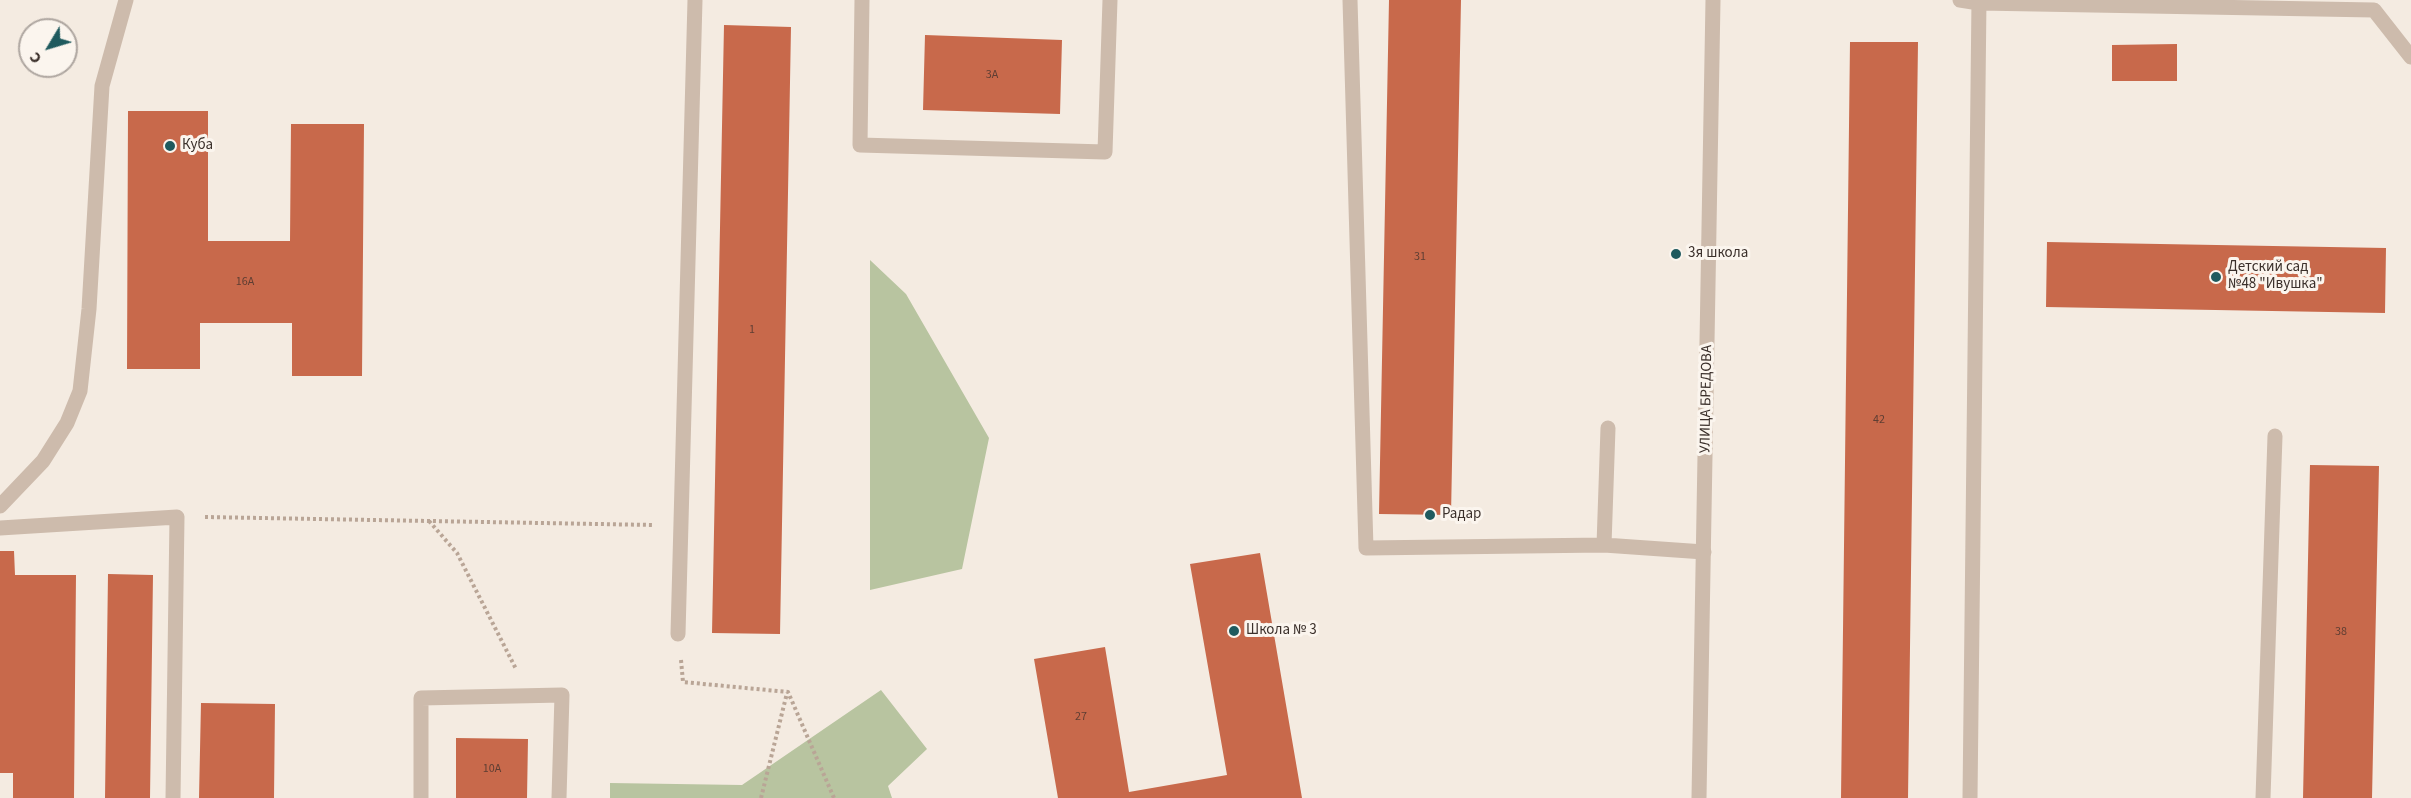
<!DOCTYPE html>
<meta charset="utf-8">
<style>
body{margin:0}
#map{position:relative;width:2411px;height:798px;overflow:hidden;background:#f4ebe1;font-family:"Source Sans 3",sans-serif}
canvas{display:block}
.north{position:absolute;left:18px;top:18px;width:60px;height:60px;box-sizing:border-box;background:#fbf5ee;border:2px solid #aea6a0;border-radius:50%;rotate:232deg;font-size:16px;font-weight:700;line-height:24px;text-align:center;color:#3b302b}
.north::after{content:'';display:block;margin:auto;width:21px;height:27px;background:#1f5a5e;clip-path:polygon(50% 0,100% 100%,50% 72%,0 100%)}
</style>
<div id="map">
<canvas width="2411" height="798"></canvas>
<div class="north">С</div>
</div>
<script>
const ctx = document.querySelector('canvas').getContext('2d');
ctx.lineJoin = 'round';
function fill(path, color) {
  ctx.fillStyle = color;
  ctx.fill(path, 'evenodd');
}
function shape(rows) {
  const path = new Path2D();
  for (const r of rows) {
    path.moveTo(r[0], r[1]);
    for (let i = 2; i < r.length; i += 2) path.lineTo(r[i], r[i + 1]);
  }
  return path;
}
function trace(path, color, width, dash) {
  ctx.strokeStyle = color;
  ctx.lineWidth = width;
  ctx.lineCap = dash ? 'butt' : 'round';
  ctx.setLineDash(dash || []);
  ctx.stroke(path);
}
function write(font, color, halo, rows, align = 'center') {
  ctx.font = font + ' "Source Sans 3",sans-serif';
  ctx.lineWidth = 6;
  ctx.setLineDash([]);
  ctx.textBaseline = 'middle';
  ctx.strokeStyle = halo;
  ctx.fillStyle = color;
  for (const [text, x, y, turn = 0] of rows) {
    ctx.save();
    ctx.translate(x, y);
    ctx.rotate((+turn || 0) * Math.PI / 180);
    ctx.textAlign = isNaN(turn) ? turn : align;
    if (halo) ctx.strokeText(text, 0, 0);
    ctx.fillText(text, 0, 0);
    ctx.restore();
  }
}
fill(shape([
 [870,260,906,294,989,438,962,569,870,590],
 [881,690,927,749,888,786,892,798,610,798,610,783,742,785]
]), '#b8c4a0');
fill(shape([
 [1389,0,1461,0,1451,515,1379,514],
 [724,25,791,27,780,634,712,633],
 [925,35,1062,40,1060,114,923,110],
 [1850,42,1918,42,1908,798,1841,798],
 [2177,44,2177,81,2112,81,2112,45],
 [128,111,208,111,208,241,290,241,291,124,364,124,362,376,292,376,292,323,200,323,200,369,127,369],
 [2047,242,2386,248,2385,313,2046,307],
 [2310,465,2379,466,2372,798,2303,798],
 [0,551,14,551,15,575,76,575,74,798,13,798,13,773,0,773],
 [1260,553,1302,798,1058,798,1034,659,1105,647,1129,792,1227,775,1190,564],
 [108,574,153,575,150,798,105,798],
 [201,703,275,704,274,798,199,798],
 [456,738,528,739,527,798,456,798]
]), '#c8694b');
trace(shape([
 [205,517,653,525],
 [429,521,457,553,516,669],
 [681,660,683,682,788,692,834,798],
 [761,798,787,693]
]), '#b9a596', 4, [3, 3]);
trace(shape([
 [862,0,860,145,1105,152,1110,0],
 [1350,0,1366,548,1604,545,1704,552],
 [1960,0,1979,3,2374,10,2411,57],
 [0,506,43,461,67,423,80,391,89,309,102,86,126,0],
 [0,528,177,517,173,798],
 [1604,545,1608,428],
 [678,634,695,0],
 [421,798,421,698,562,695,559,798],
 [1970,798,1979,0],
 [2263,798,2275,436]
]), '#cdbbac', 15);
trace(shape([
 [1699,798,1713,0]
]), '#cdbbac', 15);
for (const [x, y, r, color] of [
 [170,146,6,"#1f5a5e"],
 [1676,254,6,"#1f5a5e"],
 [2216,277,6,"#1f5a5e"],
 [1430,515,6,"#1f5a5e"],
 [1234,631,6,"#1f5a5e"]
]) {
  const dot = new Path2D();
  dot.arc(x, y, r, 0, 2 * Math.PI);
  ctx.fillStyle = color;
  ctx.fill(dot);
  trace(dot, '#fbf5ee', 2);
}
write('12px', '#5e3e33', null, [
 ["3А",992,75],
 ["31",1420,257],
 ["16А",245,282],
 ["1",752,330],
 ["42",1879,420],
 ["38",2341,632],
 ["27",1081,717],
 ["10А",492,769]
]);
write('15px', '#3b302b', '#fbf5ee', [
 ["Куба",182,146],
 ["3я школа",1688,254],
 ["Детский сад",2228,268],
 ["№48 \"Ивушка\"",2228,285],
 ["Радар",1442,515],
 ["Школа № 3",1246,631]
], 'left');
write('15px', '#3b302b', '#fbf5ee', [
 ["УЛИЦА БРЕДОВА",1707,399,-89]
]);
</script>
